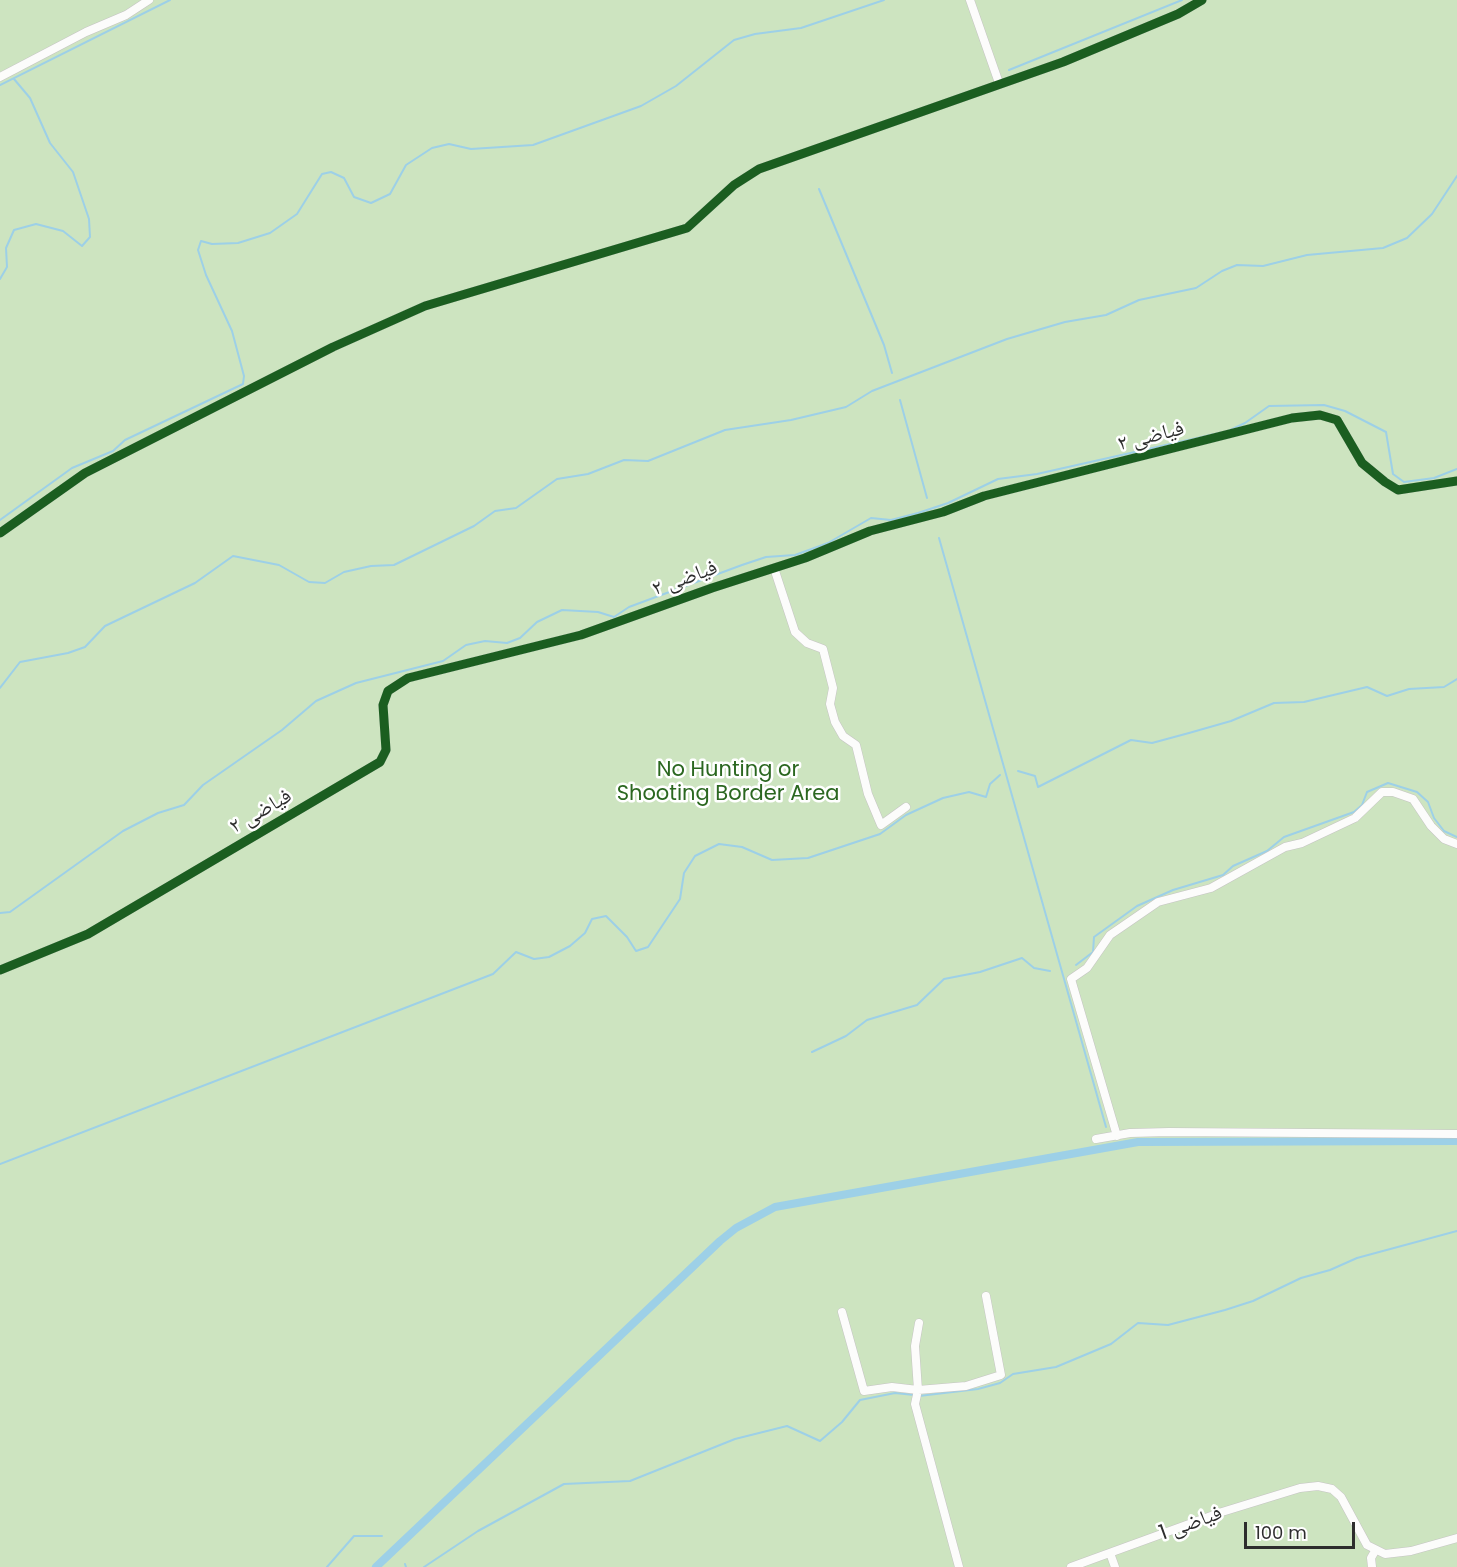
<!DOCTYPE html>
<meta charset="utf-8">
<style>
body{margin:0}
#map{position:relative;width:1457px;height:1567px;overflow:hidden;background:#ebe8e4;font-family:Poppins,sans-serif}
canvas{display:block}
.scale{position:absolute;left:1244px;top:1522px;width:111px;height:27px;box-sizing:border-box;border:3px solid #2d2d2d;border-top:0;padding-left:8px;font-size:18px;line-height:21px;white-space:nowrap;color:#2d2d2d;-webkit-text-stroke:4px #fff;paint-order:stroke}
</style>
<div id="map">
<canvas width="1457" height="1567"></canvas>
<div class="scale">100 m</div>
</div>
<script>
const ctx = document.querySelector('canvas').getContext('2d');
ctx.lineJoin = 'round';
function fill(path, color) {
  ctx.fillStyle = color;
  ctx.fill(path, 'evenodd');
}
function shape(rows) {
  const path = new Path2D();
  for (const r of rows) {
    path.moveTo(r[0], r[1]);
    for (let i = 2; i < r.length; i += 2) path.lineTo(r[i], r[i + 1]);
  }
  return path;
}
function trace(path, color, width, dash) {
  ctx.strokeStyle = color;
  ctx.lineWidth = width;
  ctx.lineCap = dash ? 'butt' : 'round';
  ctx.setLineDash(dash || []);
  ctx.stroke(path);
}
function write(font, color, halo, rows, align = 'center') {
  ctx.font = font + ' Poppins,"Noto Naskh Arabic",sans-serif';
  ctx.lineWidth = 5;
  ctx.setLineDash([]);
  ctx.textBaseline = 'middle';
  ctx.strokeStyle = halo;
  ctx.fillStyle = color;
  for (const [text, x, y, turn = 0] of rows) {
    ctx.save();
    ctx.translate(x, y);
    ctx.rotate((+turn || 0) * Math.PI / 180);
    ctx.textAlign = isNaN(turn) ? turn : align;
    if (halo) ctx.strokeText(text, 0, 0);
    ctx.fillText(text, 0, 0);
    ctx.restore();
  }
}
fill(shape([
 [0,0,1457,0,1457,1567,0,1567]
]), '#cde4c0');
trace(shape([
 [1009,70,1182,0],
 [0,85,170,0],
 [819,189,884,345,892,373],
 [0,279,7,267,6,248,14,230,36,224,63,231,82,246,90,237,89,219,73,172,50,143,30,98,14,79],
 [900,400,927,498],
 [0,520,72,468,113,451,125,440,243,384,244,376,232,331,206,275,198,250,201,241,212,244,238,243,270,233,297,214,322,174,331,172,344,178,354,197,371,203,390,194,406,165,432,148,449,144,471,149,533,145,641,106,676,86,734,40,755,34,801,28,884,0],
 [939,538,1106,1127],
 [0,688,20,662,68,653,85,647,105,626,195,583,233,556,279,565,309,582,325,583,344,572,371,566,394,565,474,526,495,511,516,508,557,479,588,474,624,460,648,461,725,430,791,420,846,407,872,391,1007,339,1065,322,1106,315,1139,300,1196,288,1222,271,1237,265,1263,266,1307,255,1383,248,1407,238,1432,214,1457,176],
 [1018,771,1035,776,1038,787,1131,740,1152,743,1189,733,1231,721,1274,703,1304,702,1367,687,1387,696,1409,689,1444,687,1457,679],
 [0,913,10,912,123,831,158,813,184,805,203,785,282,730,316,701,356,683,443,661,466,645,485,641,507,643,520,638,537,622,562,610,598,612,614,617,629,607,742,565,766,557,795,555,828,543,871,518,891,520,918,513,948,503,998,479,1037,474,1228,431,1245,423,1269,406,1324,405,1345,411,1386,432,1393,474,1404,482,1434,478,1457,469],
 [1076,965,1093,952,1094,937,1137,906,1173,890,1223,875,1233,866,1267,851,1284,837,1354,812,1362,805,1367,792,1388,783,1417,792,1428,802,1434,818,1444,831,1457,837],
 [812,1052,846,1036,867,1020,917,1005,944,979,980,972,1022,958,1034,968,1050,971],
 [0,1164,493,974,516,952,534,959,549,957,570,946,585,933,592,919,606,916,627,937,636,951,648,947,680,899,684,873,695,856,719,844,742,847,772,860,808,858,880,834,906,815,943,798,969,792,986,797,990,784,1000,775],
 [919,1396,978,1389,1000,1383,1013,1374,1056,1367,1111,1344,1138,1323,1168,1325,1225,1310,1253,1301,1301,1278,1330,1270,1357,1258,1457,1231],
 [405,1564,406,1567],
 [327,1567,354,1536,382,1536],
 [424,1567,478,1531,564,1484,630,1481,735,1439,787,1426,820,1441,842,1422,860,1400,895,1393,914,1395]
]), '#9dd0e7', 2);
trace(shape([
 [376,1567,720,1241,736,1228,775,1207,1138,1142,1457,1141]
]), '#9dd0e7', 8);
const minor = shape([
 [970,0,999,83],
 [0,77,86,32,126,15,149,0],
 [0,533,85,473,333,347,425,306,687,228,734,185,759,169,1063,62,1178,14,1202,0],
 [774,568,795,632,807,643,823,649,833,688,830,704,835,722,843,736,856,745,868,794,881,825,906,807],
 [0,970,88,934,380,762,386,750,383,705,388,691,408,678,581,635,712,588,805,558,870,531,943,512,984,496,1292,418,1320,415,1337,420,1362,463,1385,482,1398,490,1457,481],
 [1117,1136,1071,979,1087,968,1110,935,1158,902,1211,888,1285,847,1302,843,1355,818,1382,792,1393,792,1413,799,1431,826,1444,839,1457,844],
 [1096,1139,1130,1133,1169,1132,1457,1134],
 [842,1312,864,1391,892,1387,918,1390,966,1386,1001,1375,986,1296],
 [919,1323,915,1346,918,1390,915,1404,959,1567],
 [1110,1553,1115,1567],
 [1071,1567,1222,1512,1300,1488,1318,1486,1332,1489,1341,1497,1367,1545,1385,1554,1411,1551,1457,1538],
 [1372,1567,1371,1558,1375,1551]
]);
trace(minor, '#c5c4c3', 9);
trace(minor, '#fcfcfb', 8);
trace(shape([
 [0,533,85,473,333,347,425,306,687,228,734,185,759,169,1063,62,1178,14,1202,0],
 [0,970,88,934,380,762,386,750,383,705,388,691,408,678,581,635,712,588,805,558,870,531,943,512,984,496,1292,418,1320,415,1337,420,1362,463,1385,482,1398,490,1457,481]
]), '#1b5e20', 9);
write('21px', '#2d2d2d', '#fff', [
 ["فیاضی ۲",1151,437,-14],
 ["فیاضی ۲",685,579,-20],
 ["فیاضی ۲",261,812,-30],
 ["فیاضی 1",1191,1524,-20]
]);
write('21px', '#2b6720', '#fff', [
 ["No Hunting or",728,771],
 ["Shooting Border Area",728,795]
]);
</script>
